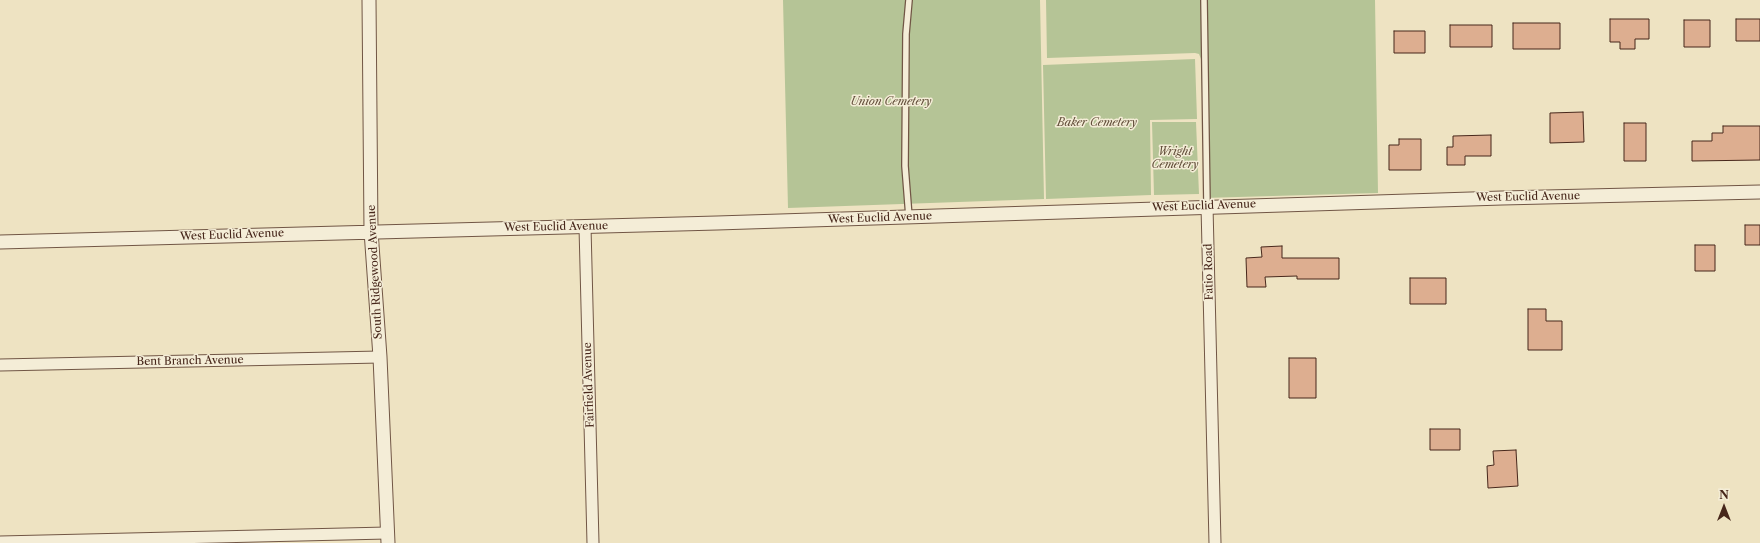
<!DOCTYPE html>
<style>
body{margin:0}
#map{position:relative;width:1760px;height:543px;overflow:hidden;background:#eee3c2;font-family:"Libre Caslon Text",serif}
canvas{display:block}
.north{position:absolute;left:1704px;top:487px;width:40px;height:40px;-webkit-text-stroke:3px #f4edd7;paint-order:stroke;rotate:0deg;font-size:11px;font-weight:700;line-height:16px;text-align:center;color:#47271b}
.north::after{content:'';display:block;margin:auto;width:14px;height:18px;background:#47271b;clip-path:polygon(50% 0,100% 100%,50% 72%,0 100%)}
</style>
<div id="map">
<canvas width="1760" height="543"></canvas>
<div class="north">N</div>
</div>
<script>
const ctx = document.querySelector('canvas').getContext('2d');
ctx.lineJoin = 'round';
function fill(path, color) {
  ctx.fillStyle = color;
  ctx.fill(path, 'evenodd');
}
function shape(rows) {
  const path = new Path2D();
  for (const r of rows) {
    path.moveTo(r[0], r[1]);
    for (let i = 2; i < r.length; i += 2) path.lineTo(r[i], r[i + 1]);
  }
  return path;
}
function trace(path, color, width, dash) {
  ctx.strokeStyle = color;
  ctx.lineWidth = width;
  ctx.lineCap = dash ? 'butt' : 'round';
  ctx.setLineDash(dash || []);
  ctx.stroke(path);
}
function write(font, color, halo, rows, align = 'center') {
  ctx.font = font + ' "Libre Caslon Text",serif';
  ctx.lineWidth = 3;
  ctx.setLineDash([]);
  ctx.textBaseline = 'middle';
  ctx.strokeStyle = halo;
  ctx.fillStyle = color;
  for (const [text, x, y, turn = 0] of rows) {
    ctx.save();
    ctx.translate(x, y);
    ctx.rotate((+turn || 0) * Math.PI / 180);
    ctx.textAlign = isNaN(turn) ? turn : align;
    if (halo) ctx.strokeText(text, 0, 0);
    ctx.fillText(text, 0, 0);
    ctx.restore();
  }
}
fill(shape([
 [783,0,1040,0,1044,199,788,208],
 [1046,0,1375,0,1378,193,1203,198,1205,193,1201,59,1199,54,1195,53,1047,58],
 [1195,59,1197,119,1150,120,1151,195,1046,199,1043,65],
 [1152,122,1196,122,1199,194,1154,195]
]), '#b5c496');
const building = shape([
 [1610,19,1649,19,1649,39,1635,39,1635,49,1620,49,1620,42,1610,42,1610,19],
 [1736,19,1760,19,1760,41,1736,41,1736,19],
 [1684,20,1710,20,1710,47,1684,47,1684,20],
 [1513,23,1560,23,1560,49,1513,49,1513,23],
 [1450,25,1492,25,1492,47,1450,47,1450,25],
 [1394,31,1425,31,1425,53,1394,53,1394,31],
 [1583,112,1584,142,1550,143,1550,113,1583,112],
 [1624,123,1646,123,1646,161,1624,161,1624,123],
 [1723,126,1760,126,1760,160,1692,161,1692,141,1712,141,1712,133,1723,133,1723,126],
 [1491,135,1491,156,1465,156,1465,165,1447,165,1447,147,1453,147,1453,136,1491,135],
 [1399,139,1421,139,1421,170,1389,170,1389,145,1399,145,1399,139],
 [1745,225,1760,225,1760,245,1745,245,1745,225],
 [1695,245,1715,245,1715,271,1695,271,1695,245],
 [1282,246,1282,258,1339,258,1339,279,1297,279,1297,276,1265,277,1266,287,1247,287,1246,258,1262,257,1261,247,1282,246],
 [1410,278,1446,278,1446,304,1410,304,1410,278],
 [1528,309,1546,309,1546,321,1562,321,1562,350,1528,350,1528,309],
 [1289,358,1316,358,1316,398,1289,398,1289,358],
 [1430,429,1460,429,1460,450,1430,450,1430,429],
 [1516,450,1518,486,1488,488,1487,466,1494,465,1493,451,1516,450]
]);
fill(building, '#ddae90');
trace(building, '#47271b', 1);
const service = shape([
 [1204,0,1207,206],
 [909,217,905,166,906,34,909,0]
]);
const minor = shape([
 [1207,206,1215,543],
 [585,227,593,543],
 [0,365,380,357],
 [0,542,387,533]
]);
const tertiary = shape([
 [369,0,371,231,380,357,388,543],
 [0,242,717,223,1502,198,1760,192]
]);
trace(service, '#715645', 8);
trace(minor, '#715645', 13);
trace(tertiary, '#715645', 15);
trace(service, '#f4edd7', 5.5);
trace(minor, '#f4edd7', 11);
trace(tertiary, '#f4edd7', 13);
write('italic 11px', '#624e3a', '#f4edd7', [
 ["Union Cemetery",891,102],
 ["Baker Cemetery",1097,123],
 ["Wright",1175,152],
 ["Cemetery",1175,165]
]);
write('11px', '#47271b', '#f4edd7', [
 ["West Euclid Avenue",1528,197,-1],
 ["West Euclid Avenue",1204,206,-2],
 ["West Euclid Avenue",880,218,-2],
 ["West Euclid Avenue",556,227,-1],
 ["West Euclid Avenue",232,235,-2],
 ["South Ridgewood Avenue",375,272,-93],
 ["Fatio Road",1209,272,-91],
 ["Bent Branch Avenue",190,361,-1],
 ["Fairfield Avenue",589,385,-92]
]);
</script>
